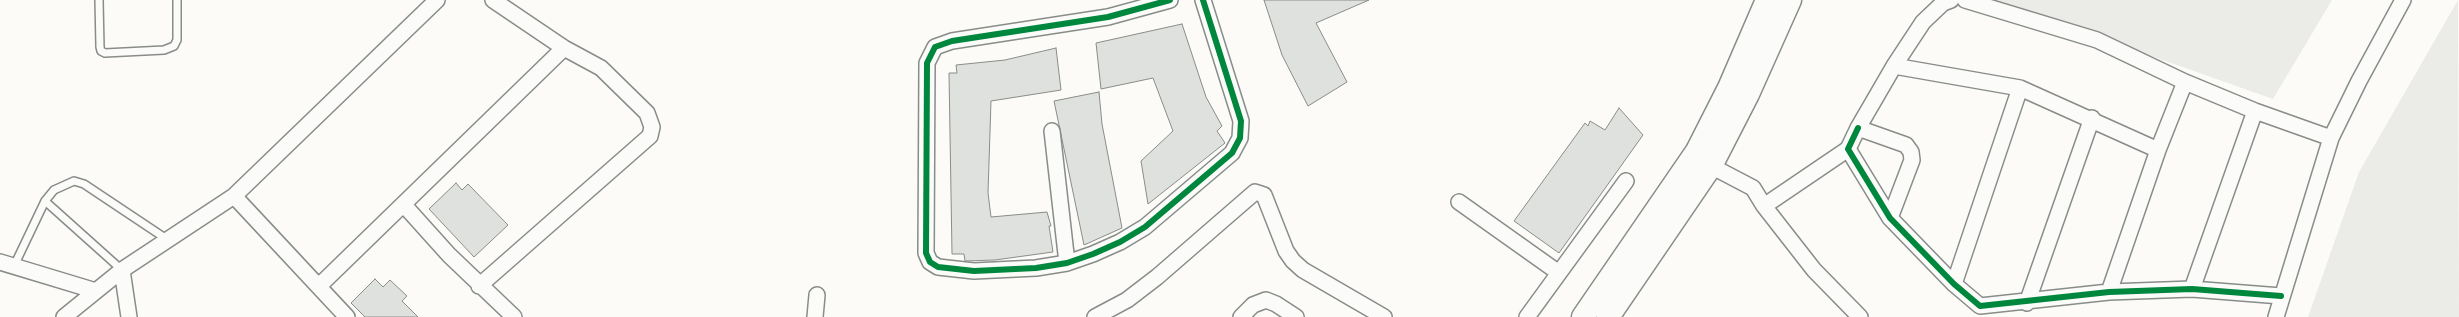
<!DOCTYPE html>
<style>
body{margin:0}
canvas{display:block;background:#fcfbf8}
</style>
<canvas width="2459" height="317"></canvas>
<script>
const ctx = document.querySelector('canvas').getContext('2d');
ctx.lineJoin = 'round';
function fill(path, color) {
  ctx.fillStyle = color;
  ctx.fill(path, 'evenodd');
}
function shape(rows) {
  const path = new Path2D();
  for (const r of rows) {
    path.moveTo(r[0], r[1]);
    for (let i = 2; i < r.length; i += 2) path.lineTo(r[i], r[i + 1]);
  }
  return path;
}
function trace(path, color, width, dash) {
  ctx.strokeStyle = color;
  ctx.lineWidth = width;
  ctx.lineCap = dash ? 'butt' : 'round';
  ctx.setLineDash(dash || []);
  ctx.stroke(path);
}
fill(shape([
 [1993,0,2332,0,2273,99],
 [2458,0,2459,317,2308,317,2359,172]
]), '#ebece8');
const building = shape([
 [1264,0,1369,0,1316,23,1347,82,1308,106,1282,55,1264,0],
 [1182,24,1206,97,1222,126,1217,131,1225,143,1148,204,1141,161,1173,131,1153,78,1101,89,1096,43,1182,24],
 [1056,48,1061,90,991,101,988,193,991,217,1047,212,1051,226,1049,226,1053,252,995,260,965,261,964,254,952,254,949,73,957,73,956,65,1005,60,1056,48],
 [1099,92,1102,124,1122,228,1084,245,1054,101,1099,92],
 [1619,108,1643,135,1559,253,1514,221,1585,123,1588,126,1590,121,1605,130,1619,108],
 [456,183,462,190,468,184,508,225,474,257,429,209,456,183],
 [375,279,383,287,390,280,407,296,402,301,418,317,365,317,351,303,375,279]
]);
fill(building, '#dfe1de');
trace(building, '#888d8a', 1);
const lane = shape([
 [99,0,100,47,101,51,105,53,164,50,174,46,177,40,177,0],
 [45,201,122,270],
 [14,266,45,201,54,190,74,181,84,184,168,240]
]);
const street = shape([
 [1170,0,1108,17,952,41,935,47,927,63,926,253,930,262,938,267,974,271,1036,268,1067,263,1093,254,1120,242,1145,227,1232,153,1240,138,1241,121,1203,0],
 [1965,0,2097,40,2185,82,2255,111,2331,138],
 [1894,66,2020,88,2158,150],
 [1858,128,1848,149,1890,218,1954,284,1980,306,2109,292,2192,289,2281,296],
 [1052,131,1067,263],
 [1848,149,1764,206,1814,270,1860,317],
 [1711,166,1753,188,1764,206],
 [234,196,347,317],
 [1459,202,1559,273],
 [404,205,449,255,514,317],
 [1890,218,1912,160,1911,152,1906,145,1858,128,1894,66,1923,22,1943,3,1951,0],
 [0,262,96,291],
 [122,270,129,317],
 [1954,284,2020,88],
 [319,286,564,48],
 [479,286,650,136,652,127,647,113,601,68,564,48,493,0],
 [2192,289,2255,111],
 [2109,292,2158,150,2185,82],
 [2027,303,2092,118],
 [64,317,122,270,234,196,437,0],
 [815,317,817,295],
 [1095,317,1127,300,1157,277,1255,192,1264,195,1286,251,1293,261,1303,270,1384,317],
 [1241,317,1253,305,1266,300,1276,304,1296,317],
 [1527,317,1626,181],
 [2276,317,2331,138,2359,81,2403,0]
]);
const primary = shape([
 [1583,317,1697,151,1729,88,1767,0],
 [1608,317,1711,166,1748,94,1790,0]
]);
trace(lane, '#888d8a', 10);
trace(street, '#888d8a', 18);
trace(primary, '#888d8a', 25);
trace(lane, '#fbfbf9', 7);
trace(street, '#fbfbf9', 15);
trace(primary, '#fbfbf9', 22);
trace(shape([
 [1170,0,1108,17,952,41,935,47,927,63,926,253,930,262,938,267,974,271,1036,268,1067,263,1093,254,1120,242,1145,227,1232,153,1240,138,1241,121,1203,0],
 [1858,128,1848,149,1890,218,1954,284,1980,306,2109,292,2192,289,2281,296]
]), '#00873e', 6);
</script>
